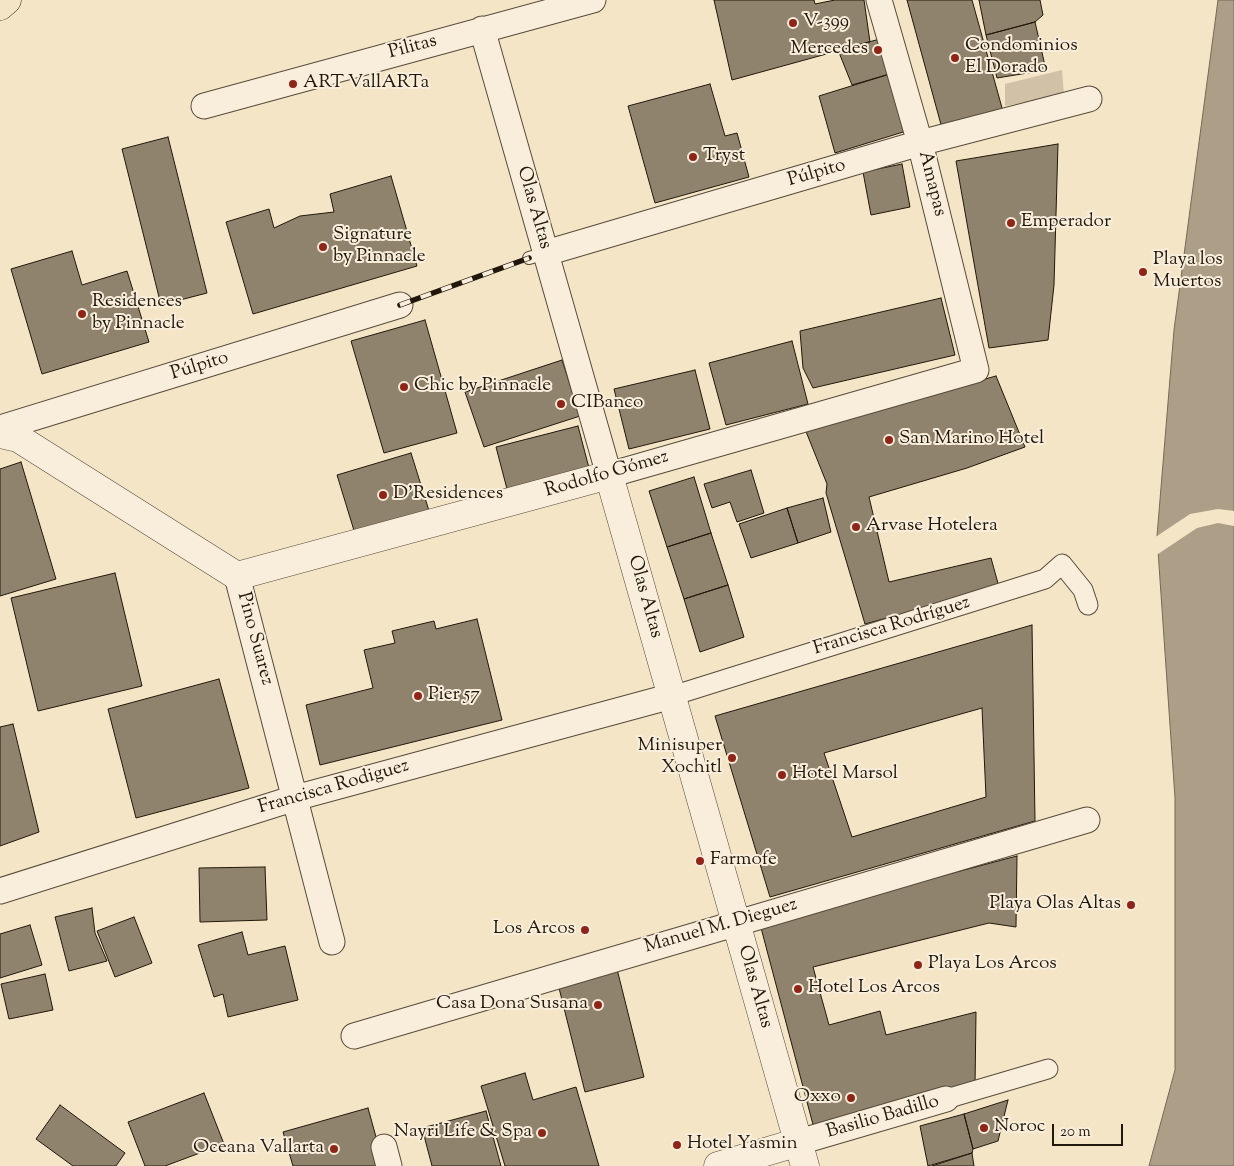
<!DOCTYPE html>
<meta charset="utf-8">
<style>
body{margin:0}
#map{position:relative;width:1234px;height:1166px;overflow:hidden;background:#f5e5c7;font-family:"Sorts Mill Goudy",serif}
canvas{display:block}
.scale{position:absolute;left:1052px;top:1124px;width:71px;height:22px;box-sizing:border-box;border:2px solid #21180b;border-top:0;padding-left:6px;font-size:15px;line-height:18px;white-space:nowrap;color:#21180b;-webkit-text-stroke:4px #f8eedb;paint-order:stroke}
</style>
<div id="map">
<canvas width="1234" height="1166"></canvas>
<div class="scale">20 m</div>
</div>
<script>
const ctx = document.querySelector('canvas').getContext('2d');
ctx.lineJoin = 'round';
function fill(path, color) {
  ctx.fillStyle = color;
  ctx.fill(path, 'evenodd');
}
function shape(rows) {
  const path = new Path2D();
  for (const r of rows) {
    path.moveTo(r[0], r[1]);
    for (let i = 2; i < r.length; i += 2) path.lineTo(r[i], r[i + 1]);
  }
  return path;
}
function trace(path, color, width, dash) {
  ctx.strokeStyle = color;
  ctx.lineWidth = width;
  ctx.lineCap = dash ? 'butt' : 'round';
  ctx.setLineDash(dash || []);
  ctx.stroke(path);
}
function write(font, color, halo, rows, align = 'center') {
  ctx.font = font + ' "Sorts Mill Goudy",serif';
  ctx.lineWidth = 4;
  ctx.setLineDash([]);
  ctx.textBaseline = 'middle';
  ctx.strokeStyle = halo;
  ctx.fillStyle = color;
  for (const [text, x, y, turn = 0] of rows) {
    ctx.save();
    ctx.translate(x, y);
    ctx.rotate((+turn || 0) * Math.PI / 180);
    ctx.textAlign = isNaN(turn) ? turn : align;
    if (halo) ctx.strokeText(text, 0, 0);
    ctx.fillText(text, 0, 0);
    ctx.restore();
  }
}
fill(shape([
 [1062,70,1064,95,1005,106,1005,84]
]), '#d1c2a7');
const water = shape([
 [1218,0,1234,0,1234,1166,1149,1166,1175,1070,1175,798,1157,536,1174,330,1218,0]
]);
fill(water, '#ad9f87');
trace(water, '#756955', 1);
fill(shape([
 [1218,509,1234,511,1234,526,1218,523,1197,528,1155,556,1154,538,1190,514]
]), '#f5e5c7');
const building = shape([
 [714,0,814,0,815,4,835,0,864,0,870,42,732,80,714,0],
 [907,0,972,0,1004,115,943,132,907,0],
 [979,0,1040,0,1043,15,1035,22,986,35,979,0],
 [1035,22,1046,70,997,78,986,35,1035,22],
 [880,39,893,73,852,85,838,50,880,39],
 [893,73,913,129,835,153,819,96,893,73],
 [710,84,725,136,737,133,749,177,655,203,628,106,710,84],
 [168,137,207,293,161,305,122,149,168,137],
 [1058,144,1054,285,1048,340,989,348,956,161,1058,144],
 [902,164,910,207,871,215,863,172,902,164],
 [391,176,417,266,253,314,226,222,269,209,274,228,300,216,334,212,330,194,391,176],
 [72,251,82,285,127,271,149,342,42,374,11,269,72,251],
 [941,298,955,355,813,388,803,368,800,331,941,298],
 [425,320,457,433,384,453,351,341,425,320],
 [792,341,808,404,726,425,709,363,792,341],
 [562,360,580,416,484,447,465,392,562,360],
 [695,370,710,429,629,449,614,389,695,370],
 [996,376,1025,447,967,468,869,497,889,582,991,558,999,587,865,624,826,493,827,484,805,429,996,376],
 [578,426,589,468,507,489,496,447,578,426],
 [411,453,430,514,356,537,337,475,411,453],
 [21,462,56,579,0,596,0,469,21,462],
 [751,470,764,513,737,522,730,502,712,508,704,484,751,470],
 [694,477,711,533,667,547,649,491,694,477],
 [823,498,831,532,798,543,787,508,823,498],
 [787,508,798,543,751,558,739,524,787,508],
 [711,533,728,585,684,599,667,547,711,533],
 [115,573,142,686,38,711,11,598,115,573],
 [728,585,744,637,700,652,684,599,728,585],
 [477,619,502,720,320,765,306,705,373,688,364,650,395,643,392,631,434,621,436,629,477,619],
 [1032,625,1035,821,770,897,715,716,1032,625],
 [982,708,986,797,852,837,824,753,982,708],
 [219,679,249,788,136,818,108,709,219,679],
 [13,724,39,832,0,846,0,727,13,724],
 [1017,856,1016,927,989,923,813,967,829,1025,880,1011,886,1035,976,1012,975,1087,816,1136,760,924,1017,856],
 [265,867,267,920,200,922,199,868,265,867],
 [92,908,95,933,107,961,69,971,55,917,92,908],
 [134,917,152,963,115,977,97,931,134,917],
 [30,925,42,965,0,978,0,934,30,925],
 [242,932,248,955,285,946,298,1000,228,1017,223,994,214,997,198,945,242,932],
 [617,969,644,1077,585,1092,558,984,617,969],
 [45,974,53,1010,9,1019,1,984,45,974],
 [525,1073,533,1100,576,1087,599,1166,505,1166,481,1086,525,1073],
 [204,1093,224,1144,165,1166,145,1166,128,1122,204,1093],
 [1008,1100,998,1141,973,1149,964,1114,1008,1100],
 [60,1105,125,1153,116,1166,73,1166,36,1139,60,1105],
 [368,1108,384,1166,293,1166,283,1132,368,1108],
 [486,1111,501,1166,432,1166,422,1128,486,1111],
 [964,1114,973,1149,972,1153,928,1166,920,1126,964,1114],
 [972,1153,974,1166,932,1166,972,1153]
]);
fill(building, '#8f836d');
trace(building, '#21180b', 1);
const service = shape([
 [529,258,546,253]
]);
const pedestrian = shape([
 [672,696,1045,579,1062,564,1083,590,1088,605],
 [946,1099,1048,1069]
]);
const minor = shape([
 [482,29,609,475,976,370,920,143,879,0],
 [204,106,593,0],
 [546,253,920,143,1089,99],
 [0,428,400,305],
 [237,576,332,942],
 [0,891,295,798,672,696],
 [354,1036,1087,820],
 [799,1142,946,1099],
 [384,1147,389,1166]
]);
const tertiary = shape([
 [0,434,18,438,237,576,609,475,805,1166],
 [718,1166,799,1142]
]);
const primary = shape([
 [0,6,7,0]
]);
trace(service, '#564b3a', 14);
trace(pedestrian, '#564b3a', 21);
trace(minor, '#564b3a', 27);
trace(tertiary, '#564b3a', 29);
trace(primary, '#21180b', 29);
trace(service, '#f8eedb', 12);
trace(pedestrian, '#f8eedb', 19);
trace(minor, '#f8eedb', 25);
trace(tertiary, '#f8eedb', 28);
trace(primary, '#f5e5c7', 28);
const rail = shape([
 [400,305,529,258]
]);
trace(rail, '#21180b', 5.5);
trace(rail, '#f8eedb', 4, [11]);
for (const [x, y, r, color] of [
 [793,23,5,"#8f2418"],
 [878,50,5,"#8f2418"],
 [955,58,5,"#8f2418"],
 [293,84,5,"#8f2418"],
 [693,157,5,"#8f2418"],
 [1011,223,5,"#8f2418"],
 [323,247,5,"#8f2418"],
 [1143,272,5,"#8f2418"],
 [82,314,5,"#8f2418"],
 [404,387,5,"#8f2418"],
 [561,404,5,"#8f2418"],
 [889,440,5,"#8f2418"],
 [383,495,5,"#8f2418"],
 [856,527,5,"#8f2418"],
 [418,696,5,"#8f2418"],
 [732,758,5,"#8f2418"],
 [782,775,5,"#8f2418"],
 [700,861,5,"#8f2418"],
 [1131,905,5,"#8f2418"],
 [585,930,5,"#8f2418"],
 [918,965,5,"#8f2418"],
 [798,989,5,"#8f2418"],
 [598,1005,5,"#8f2418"],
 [851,1098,5,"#8f2418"],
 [984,1128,5,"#8f2418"],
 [542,1133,5,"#8f2418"],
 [677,1145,5,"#8f2418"],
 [334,1149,5,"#8f2418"]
]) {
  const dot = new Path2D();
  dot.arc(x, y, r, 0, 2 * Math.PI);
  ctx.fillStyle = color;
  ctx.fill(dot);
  trace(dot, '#f8eedb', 2);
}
write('19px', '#21180b', '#f8eedb', [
 ["V-399",803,23],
 ["Condominios",965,47],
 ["El Dorado",965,69],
 ["Mercedes",868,50,"right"],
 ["ART VallARTa",303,84],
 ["Tryst",703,157],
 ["Emperador",1021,223],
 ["Signature",333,236],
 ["by Pinnacle",333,258],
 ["Playa los",1153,261],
 ["Muertos",1153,283],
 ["Residences",92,303],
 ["by Pinnacle",92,325],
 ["Chic by Pinnacle",414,387],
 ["CIBanco",571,404],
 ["San Marino Hotel",899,440],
 ["D'Residences",393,495],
 ["Arvase Hotelera",866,527],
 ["Pier 57",428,696],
 ["Minisuper",722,747,"right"],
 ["Xochitl",722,769,"right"],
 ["Hotel Marsol",792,775],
 ["Farmofe",710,861],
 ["Playa Olas Altas",1121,905,"right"],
 ["Los Arcos",575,930,"right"],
 ["Playa Los Arcos",928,965],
 ["Hotel Los Arcos",808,989],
 ["Casa Dona Susana",588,1005,"right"],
 ["Oxxo",841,1098,"right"],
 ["Noroc",994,1128],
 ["Nayri Life & Spa",532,1133,"right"],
 ["Hotel Yasmin",687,1145],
 ["Oceana Vallarta",324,1149,"right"]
], 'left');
write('19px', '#21180b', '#f8eedb', [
 ["Pilitas",413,48,-15],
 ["Púlpito",817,174,-16],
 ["Amapas",931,184,76],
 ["Olas Altas",533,208,74],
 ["Púlpito",200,367,-17],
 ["Rodolfo Gómez",607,475,-16],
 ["Olas Altas",644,597,74],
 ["Francisca Rodríguez",892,627,-17],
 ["Pino Suarez",254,639,75],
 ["Francisca Rodiguez",334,788,-16],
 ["Manuel M. Dieguez",721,927,-16],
 ["Olas Altas",754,987,74],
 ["Basilio Badillo",883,1118,-16]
]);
</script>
